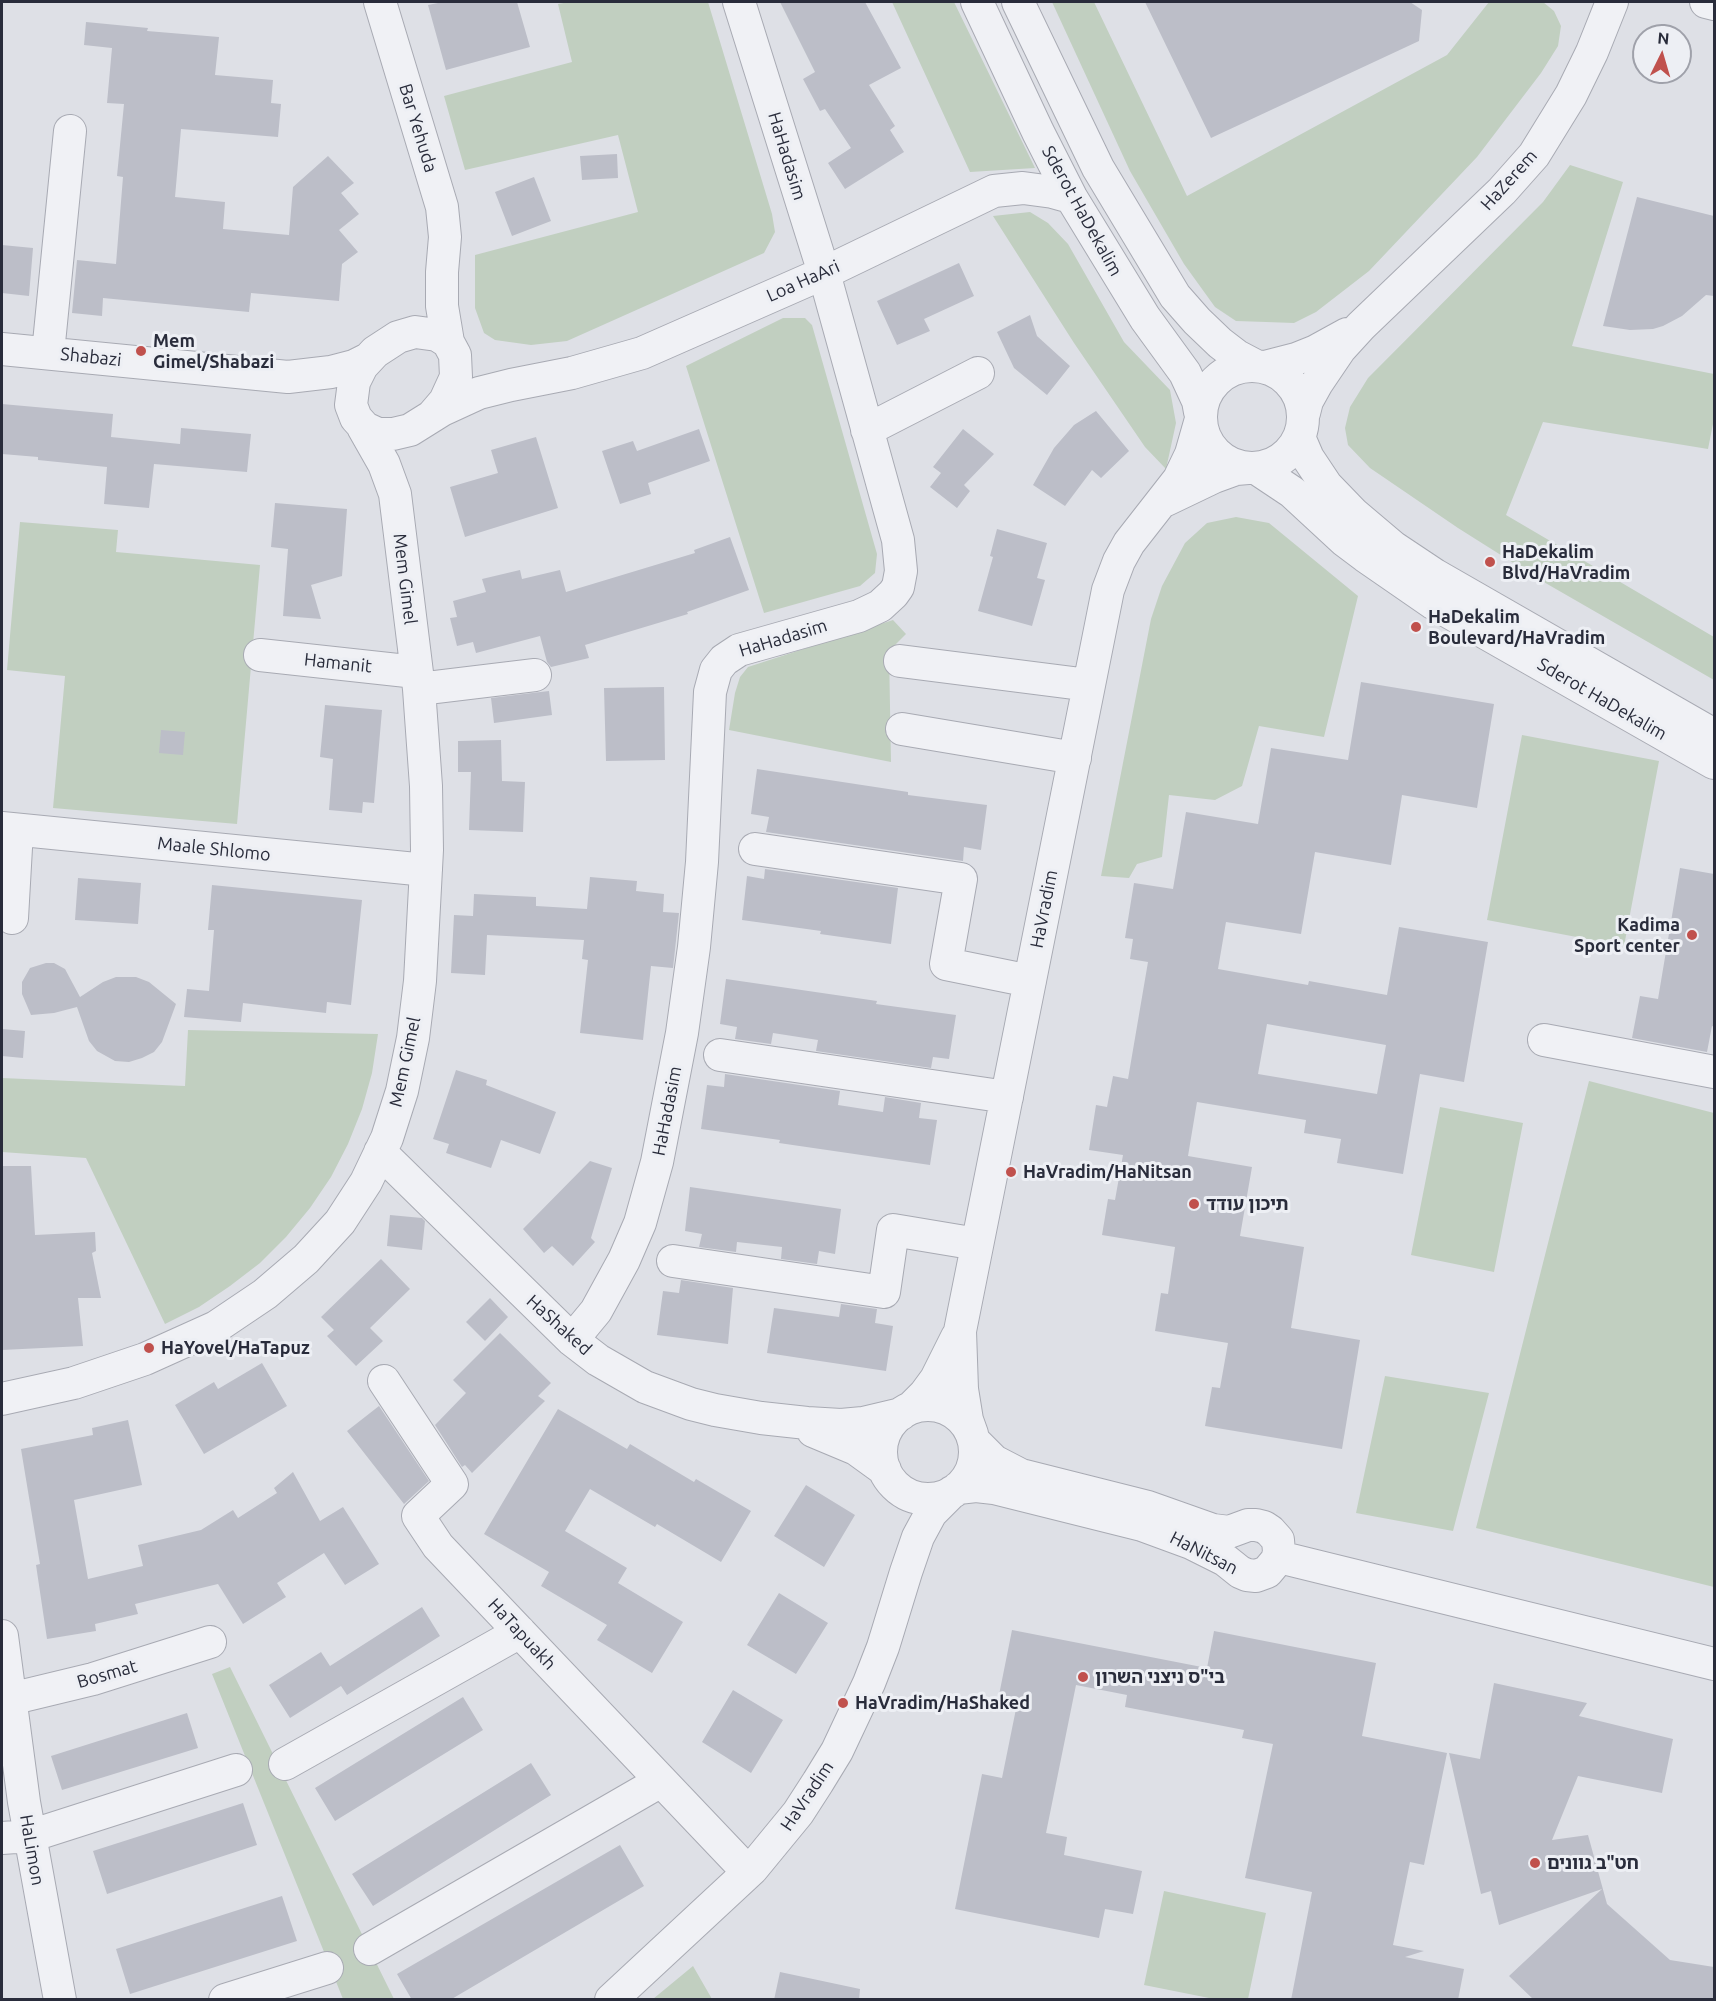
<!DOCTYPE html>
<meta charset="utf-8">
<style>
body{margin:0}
#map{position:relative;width:1716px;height:2001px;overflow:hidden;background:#dee0e6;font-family:Ubuntu,sans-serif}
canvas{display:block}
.frame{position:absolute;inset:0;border:3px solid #292c3b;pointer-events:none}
.north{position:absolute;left:1632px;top:24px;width:60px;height:60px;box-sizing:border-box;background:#edeff4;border:2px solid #9fa1aa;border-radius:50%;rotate:5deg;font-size:16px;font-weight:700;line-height:24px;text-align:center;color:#292c3b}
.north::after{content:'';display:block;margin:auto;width:21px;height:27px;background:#c0514d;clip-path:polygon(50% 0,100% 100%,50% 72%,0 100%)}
</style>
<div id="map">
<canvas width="1716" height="2001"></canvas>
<div class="frame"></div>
<div class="north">N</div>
</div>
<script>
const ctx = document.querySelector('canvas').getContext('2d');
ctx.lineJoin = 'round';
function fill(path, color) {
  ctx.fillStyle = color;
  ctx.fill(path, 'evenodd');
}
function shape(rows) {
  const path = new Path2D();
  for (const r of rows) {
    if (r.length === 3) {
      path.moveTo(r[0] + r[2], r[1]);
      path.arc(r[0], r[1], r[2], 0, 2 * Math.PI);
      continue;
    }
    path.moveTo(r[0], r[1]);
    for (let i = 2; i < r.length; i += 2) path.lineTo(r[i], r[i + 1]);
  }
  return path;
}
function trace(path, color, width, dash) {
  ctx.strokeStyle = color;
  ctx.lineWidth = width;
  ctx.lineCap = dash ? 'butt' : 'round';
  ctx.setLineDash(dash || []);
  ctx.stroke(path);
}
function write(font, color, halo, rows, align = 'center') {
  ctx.font = font + ' Ubuntu,"Noto Sans Hebrew",sans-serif';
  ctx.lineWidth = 6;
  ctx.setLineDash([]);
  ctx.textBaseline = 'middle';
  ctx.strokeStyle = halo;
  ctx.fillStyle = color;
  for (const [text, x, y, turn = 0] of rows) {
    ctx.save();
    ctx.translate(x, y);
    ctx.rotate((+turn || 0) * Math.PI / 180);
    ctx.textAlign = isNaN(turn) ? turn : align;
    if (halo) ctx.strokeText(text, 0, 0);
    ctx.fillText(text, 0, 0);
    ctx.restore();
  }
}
fill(shape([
 [569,2,708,2,772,214,775,232,764,253,567,341,531,345,495,340,484,333,475,308,475,255,638,212,618,135,465,170,444,96,572,62,558,4],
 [892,2,954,2,1035,168,970,172],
 [1052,2,1094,2,1187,196,1447,55,1489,2,1543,2,1554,11,1561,26,1558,46,1541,73,1477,157,1369,271,1316,312,1294,323,1266,322,1236,321,1215,307,1184,264,1130,171],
 [1570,165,1623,182,1572,346,1714,374,1714,419,1708,449,1543,422,1506,515,1714,637,1714,680,1542,581,1458,528,1370,468,1348,445,1345,428,1350,407,1368,378,1543,202],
 [1030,212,1048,223,1068,244,1124,342,1170,390,1176,423,1166,469,1145,447,1074,343,993,216],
 [783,318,805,318,812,325,877,554,875,573,860,586,764,613,686,366],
 [1236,517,1269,523,1358,596,1324,737,1259,726,1242,786,1215,800,1169,795,1162,857,1137,864,1129,878,1101,876,1151,619,1162,586,1185,543,1207,523],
 [20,522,118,530,116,552,260,565,237,824,53,808,65,676,7,670],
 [893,620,906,634,889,651,891,762,729,730,735,693,740,677,748,667],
 [1522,735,1659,761,1624,946,1487,920],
 [188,1030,378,1034,372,1073,362,1109,348,1144,331,1177,310,1208,286,1237,260,1263,230,1286,199,1307,165,1324,86,1158,2,1152,2,1078,185,1086],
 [1589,1081,1714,1113,1714,1587,1476,1528],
 [1440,1107,1523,1123,1494,1272,1411,1255],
 [1385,1376,1489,1393,1453,1531,1356,1513],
 [230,1667,394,1999,343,1999,212,1674],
 [1164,1891,1266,1913,1248,1999,1214,1999,1144,1985],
 [693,1966,712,1999,653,1999]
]), '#c1cfc0');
fill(shape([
 [443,2,517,2,530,47,446,70,428,5],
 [780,2,865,2,901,68,869,85,895,126,890,130,904,152,845,189,828,163,851,148,825,109,820,111,803,79,815,72],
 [1145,2,1410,2,1422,10,1419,41,1211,138],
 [86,22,148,28,147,31,219,37,215,75,273,80,271,103,281,104,278,137,181,129,175,197,225,202,223,229,289,235,293,187,328,156,354,183,341,193,359,214,339,230,358,252,342,264,339,301,251,293,249,312,103,298,102,316,72,313,77,260,116,264,123,177,117,176,124,104,107,103,112,48,84,45],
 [617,154,618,178,582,180,580,156],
 [534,177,551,221,512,236,495,192],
 [1637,197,1714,216,1714,296,1706,295,1682,316,1663,326,1653,329,1630,330,1603,326],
 [2,245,33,248,29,296,2,293],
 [959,263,974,296,924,319,930,331,897,345,877,301],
 [1030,315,1037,336,1070,366,1047,395,1014,368,997,332],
 [2,404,113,414,111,437,180,444,181,428,251,434,247,472,154,464,149,508,104,504,107,467,38,460,38,457,2,454],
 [1096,411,1129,451,1101,478,1092,470,1065,506,1033,485,1054,448,1074,425],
 [699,429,710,461,648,483,651,494,620,504,602,451,633,441,637,451],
 [963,429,994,454,964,485,970,491,957,508,930,487,941,473,933,467],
 [536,437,558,508,465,537,450,487,498,473,491,450],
 [275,503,347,509,342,576,311,585,321,619,283,616,288,549,271,547],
 [997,529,1047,543,1037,578,1045,580,1032,626,978,611,993,557,990,556],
 [730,537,749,590,687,612,688,614,585,645,589,658,551,667,547,662,540,636,476,653,473,642,457,646,450,618,457,617,453,601,486,592,482,579,520,570,522,579,560,570,566,592,695,553,694,550],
 [1361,682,1494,704,1477,808,1402,795,1391,865,1315,852,1301,934,1226,922,1218,969,1308,985,1309,981,1387,995,1399,927,1488,942,1464,1082,1420,1074,1403,1174,1337,1163,1341,1139,1304,1133,1306,1120,1197,1102,1188,1156,1252,1167,1240,1236,1304,1247,1291,1328,1360,1340,1342,1449,1205,1426,1212,1387,1220,1388,1228,1343,1155,1331,1161,1293,1168,1294,1175,1247,1102,1235,1108,1199,1115,1200,1123,1155,1089,1150,1096,1105,1107,1107,1113,1076,1128,1079,1148,962,1130,959,1133,939,1125,938,1134,883,1173,889,1186,812,1258,824,1271,748,1348,760],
 [1267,1024,1386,1045,1377,1094,1258,1074],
 [664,687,665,760,606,761,604,688],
 [549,691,552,715,494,723,491,698],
 [325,705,382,710,374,803,363,802,362,813,329,810,333,759,320,757],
 [161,730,185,732,183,755,159,753],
 [501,740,502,781,525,782,523,832,469,830,471,772,458,772,458,741],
 [757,769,908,792,908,795,987,805,981,850,964,847,963,861,766,832,769,817,751,814],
 [1680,868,1714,874,1714,1027,1712,1026,1707,1052,1632,1038,1640,996,1658,999],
 [765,869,898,888,891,944,820,934,821,931,742,920,747,876,764,879],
 [590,877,637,881,636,891,664,894,663,912,679,913,673,968,651,966,643,1040,580,1033,588,960,582,959,584,940,487,935,485,975,451,973,454,915,473,916,474,894,536,897,536,906,587,909],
 [78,878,141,883,138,924,75,920],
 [212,885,362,900,351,1005,327,1002,326,1013,243,1003,241,1022,184,1017,187,989,209,991,214,930,208,930],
 [46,963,54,963,65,969,80,997,103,982,116,977,136,977,149,982,176,1004,162,1042,154,1052,142,1058,129,1062,115,1061,97,1051,89,1041,77,1007,54,1013,31,1015,22,994,22,982,30,968],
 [726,979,877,1001,876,1004,956,1015,949,1059,933,1057,931,1068,816,1051,818,1040,773,1033,771,1044,735,1039,737,1027,720,1024],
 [2,1029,25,1031,23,1058,2,1056],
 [456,1070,487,1080,486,1085,556,1112,540,1154,501,1140,491,1168,446,1153,449,1144,433,1139],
 [725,1074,840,1091,838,1105,883,1112,885,1097,921,1103,919,1118,937,1120,930,1165,779,1143,780,1140,701,1129,707,1085,724,1087],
 [590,1161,612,1168,591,1238,595,1242,573,1266,552,1246,544,1253,523,1229],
 [2,1166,31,1166,35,1235,95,1232,96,1251,92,1253,101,1298,78,1298,83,1346,2,1350],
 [690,1187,841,1209,835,1254,819,1251,817,1264,781,1259,782,1247,737,1242,736,1252,699,1247,702,1234,685,1231],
 [390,1215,422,1218,425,1221,422,1250,387,1246],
 [381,1259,410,1289,370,1328,383,1341,356,1366,327,1336,334,1330,321,1317],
 [681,1280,733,1288,728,1344,657,1335,663,1291,679,1293],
 [490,1298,508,1317,485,1341,466,1322],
 [841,1304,877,1309,875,1323,893,1326,886,1371,767,1353,774,1308,839,1317],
 [500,1333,551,1383,538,1396,545,1401,472,1473,465,1465,462,1467,435,1425,466,1393,453,1380],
 [262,1363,287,1406,204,1454,175,1405,214,1382,218,1389],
 [379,1406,429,1481,404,1504,347,1431],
 [558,1409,627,1449,630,1444,694,1482,696,1479,751,1511,721,1562,657,1524,655,1527,590,1489,565,1531,627,1568,618,1583,683,1622,652,1673,597,1640,607,1625,541,1586,549,1572,484,1534],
 [128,1420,142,1485,74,1500,88,1579,143,1566,138,1545,201,1530,233,1510,238,1518,277,1493,274,1488,293,1472,320,1521,343,1507,379,1564,345,1585,324,1553,277,1583,286,1597,243,1624,218,1584,135,1604,138,1614,95,1624,96,1631,47,1639,36,1565,40,1564,21,1449,93,1435,92,1428],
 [806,1485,855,1515,824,1567,774,1536],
 [779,1593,828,1623,796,1674,747,1645],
 [422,1607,440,1636,347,1695,341,1686,290,1718,269,1685,321,1652,330,1666],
 [1012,1630,1207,1668,1214,1631,1376,1663,1362,1736,1447,1753,1424,1865,1410,1862,1393,1945,1424,1951,1405,1957,1464,1969,1458,2000,1291,2000,1312,1892,1245,1878,1273,1744,1242,1738,1244,1730,1125,1707,1127,1695,1076,1685,1046,1833,1067,1837,1064,1855,1142,1871,1133,1914,1105,1909,1099,1938,955,1909,982,1774,1002,1778,1017,1704,998,1700],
 [1494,1683,1587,1703,1579,1716,1673,1739,1662,1793,1578,1776,1552,1840,1588,1835,1607,1904,1670,1960,1714,1967,1714,2000,1534,2000,1509,1976,1602,1889,1499,1925,1491,1891,1481,1894,1449,1753,1480,1759],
 [733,1690,783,1720,751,1773,702,1742],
 [463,1697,483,1730,335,1821,315,1788],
 [187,1713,198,1748,62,1790,51,1756],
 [531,1763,551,1795,373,1906,352,1874],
 [243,1803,257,1845,107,1894,93,1851],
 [620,1845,644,1886,450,2000,412,2000,397,1974],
 [282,1896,297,1941,130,1994,116,1949],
 [780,1972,860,1989,859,2000,774,2000]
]), '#bcbec8');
const minor = shape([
 [380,2,442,207,445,237,442,272,442,306,448,342],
 [977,2,1038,132,1071,197,1145,318,1185,373,1198,401,1200,412],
 [1018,2,1098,168,1175,296,1197,321,1220,343,1237,356,1256,366],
 [1706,2,1714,4],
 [2,349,288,377,331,372,354,366,368,359],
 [48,353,70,131],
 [1252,417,51],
 [1265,367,1296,359,1316,351,1347,334],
 [1304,413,1307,401,1317,383,1340,349,1361,326,1502,191,1534,155,1571,95,1592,52,1612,2],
 [433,415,445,401,456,377,455,355,448,342,437,335,415,332,398,337,375,352,362,366,354,382,351,405,356,418,365,428,378,434,393,434,410,430,442,410,479,393,511,385,572,373,642,353,824,273,994,191,1023,188,1053,192,1071,197],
 [867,430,978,373],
 [1299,437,1308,458,1326,485,1354,514,1393,547,1435,575,1714,735],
 [1256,468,1292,492,1345,541,1365,556,1433,603,1714,763],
 [1166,500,1214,477,1236,469,1248,468],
 [260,655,416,672],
 [900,661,1089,685],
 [419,689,535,675],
 [902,729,1075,758],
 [2,828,426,870],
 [755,849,961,879,946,964,1030,981],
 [12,918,17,830],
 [1544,1040,1714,1072],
 [720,1055,1007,1097],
 [380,1152,572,1340,598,1360,645,1387,691,1404,715,1410,761,1418,807,1423,841,1425,863,1423,901,1414],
 [673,1261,884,1292,893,1230,977,1244],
 [572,1340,596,1311,624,1260,640,1223,657,1162,682,1033,694,947,702,862,710,692,716,670,724,660,739,650,859,616,880,606,893,594,898,587,901,571,898,540,824,273,739,2],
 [384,1381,452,1484,418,1516,438,1546,748,1872],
 [2,1399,74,1383,145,1359,216,1327,265,1294,306,1259,340,1222,366,1182,387,1138,402,1091,413,1038,420,981,427,850,426,786,419,689,395,494,384,464,363,427],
 [928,1452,47],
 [911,1408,925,1394,936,1379,957,1337],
 [813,1431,856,1449,885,1470],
 [972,1434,967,1420,962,1389,960,1331,1108,590,1119,561,1129,543,1179,479,1191,454,1201,419],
 [958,1488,976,1486,994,1488,1142,1525,1191,1543,1225,1560,1240,1572,1247,1575,1256,1576,1267,1572,1277,1560,1279,1552,1278,1540,1270,1531,1264,1527,1256,1525,1248,1525,1229,1532,1213,1530,1148,1507,1021,1475,994,1461,974,1441],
 [1279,1557,1714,1664],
 [2,1636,24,1802,60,2000],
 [2,1701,93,1679,210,1642],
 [285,1764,520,1632],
 [2,1838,30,1836,236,1770],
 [370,1949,661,1781],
 [225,2000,327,1968],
 [611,2000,752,1869,798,1813,818,1782,837,1751,869,1683,883,1647,906,1572,918,1537,931,1513,952,1492]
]);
trace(minor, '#a8aab3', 34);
trace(minor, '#f0f1f5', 32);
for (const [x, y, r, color] of [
 [141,351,6,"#c0514d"],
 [1490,562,6,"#c0514d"],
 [1416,627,6,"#c0514d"],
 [1692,935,6,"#c0514d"],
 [1011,1172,6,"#c0514d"],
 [1194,1204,6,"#c0514d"],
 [149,1348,6,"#c0514d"],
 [1083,1677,6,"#c0514d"],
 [843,1703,6,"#c0514d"],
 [1535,1863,6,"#c0514d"]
]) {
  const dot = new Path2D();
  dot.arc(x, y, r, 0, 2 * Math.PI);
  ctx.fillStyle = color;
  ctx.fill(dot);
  trace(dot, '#edeff4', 2);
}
write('18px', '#292c3b', '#edeff4', [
 ["Bar Yehuda",418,128,73],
 ["HaHadasim",787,156,73],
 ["HaZerem",1509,180,-48],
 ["Sderot HaDekalim",1082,211,61],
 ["Loa HaAri",803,281,-24],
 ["Shabazi",91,357,6],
 ["Mem Gimel",405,579,83],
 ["HaHadasim",783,638,-17],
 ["Hamanit",338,663,6],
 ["Sderot HaDekalim",1602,699,30],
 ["Maale Shlomo",214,849,6],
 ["HaVradim",1044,909,-79],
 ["Mem Gimel",405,1062,-78],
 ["HaHadasim",667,1111,-79],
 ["HaShaked",559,1325,42],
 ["HaNitsan",1204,1553,27],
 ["HaTapuakh",522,1634,47],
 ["Bosmat",107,1674,-16],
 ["HaVradim",807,1796,-56],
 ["HaLimon",32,1850,80]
]);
write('bold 18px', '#292c3b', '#edeff4', [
 ["Mem",153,341],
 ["Gimel/Shabazi",153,362],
 ["HaDekalim",1502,552],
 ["Blvd/HaVradim",1502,573],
 ["HaDekalim",1428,617],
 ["Boulevard/HaVradim",1428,638],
 ["Kadima",1680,925,"right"],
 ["Sport center",1680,946,"right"],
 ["HaVradim/HaNitsan",1023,1172],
 ["תיכון עודד",1206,1204],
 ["HaYovel/HaTapuz",161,1348],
 ["בי\"ס ניצני השרון",1095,1677],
 ["HaVradim/HaShaked",855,1703],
 ["חט\"ב גוונים",1547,1863]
], 'left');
</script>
